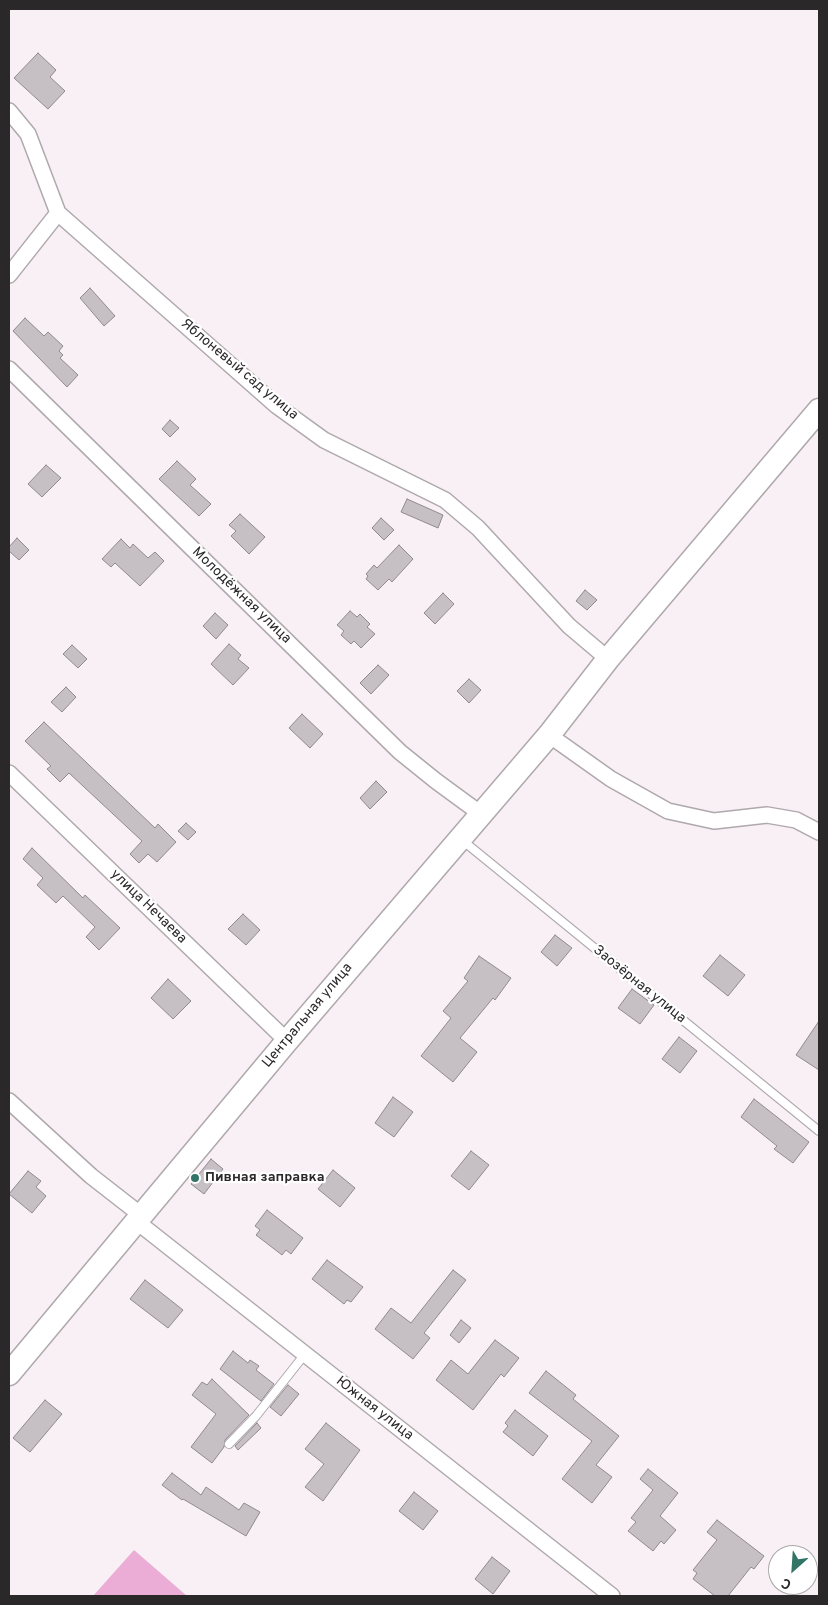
<!DOCTYPE html>
<meta charset="utf-8">
<style>
body{margin:0}
#map{position:relative;width:828px;height:1605px;overflow:hidden;background:#f8f0f5;font-family:Overpass,sans-serif}
canvas{display:block}
.frame{position:absolute;inset:0;border:10px solid #2b282a;pointer-events:none}
.north{position:absolute;left:768px;top:1545px;width:50px;height:50px;box-sizing:border-box;background:#fff;border:1px solid #aaa9aa;border-radius:50%;rotate:206deg;font-size:14px;font-weight:700;line-height:20px;text-align:center;color:#2b282a}
.north::after{content:'';display:block;margin:auto;width:18px;height:22px;background:#327567;clip-path:polygon(50% 0,100% 100%,50% 72%,0 100%)}
</style>
<div id="map">
<canvas width="828" height="1605"></canvas>
<div class="frame"></div>
<div class="north">С</div>
</div>
<script>
const ctx = document.querySelector('canvas').getContext('2d');
ctx.lineJoin = 'round';
function fill(path, color) {
  ctx.fillStyle = color;
  ctx.fill(path, 'evenodd');
}
function shape(rows) {
  const path = new Path2D();
  for (const r of rows) {
    path.moveTo(r[0], r[1]);
    for (let i = 2; i < r.length; i += 2) path.lineTo(r[i], r[i + 1]);
  }
  return path;
}
function trace(path, color, width, dash) {
  ctx.strokeStyle = color;
  ctx.lineWidth = width;
  ctx.lineCap = dash ? 'butt' : 'round';
  ctx.setLineDash(dash || []);
  ctx.stroke(path);
}
function write(font, color, halo, rows, align = 'center') {
  ctx.font = font + ' Overpass,sans-serif';
  ctx.lineWidth = 4.5;
  ctx.setLineDash([]);
  ctx.textBaseline = 'middle';
  ctx.strokeStyle = halo;
  ctx.fillStyle = color;
  for (const [text, x, y, turn = 0] of rows) {
    ctx.save();
    ctx.translate(x, y);
    ctx.rotate((+turn || 0) * Math.PI / 180);
    ctx.textAlign = isNaN(turn) ? turn : align;
    if (halo) ctx.strokeText(text, 0, 0);
    ctx.fillText(text, 0, 0);
    ctx.restore();
  }
}
fill(shape([
 [134,1550,187,1596,93,1596]
]), '#ebadd6');
const building = shape([
 [38,53,56,70,50,77,65,91,48,109,14,78,38,53],
 [90,288,115,316,104,326,80,298,90,288],
 [25,318,44,336,48,332,63,346,59,351,63,355,60,358,78,375,67,387,13,331,25,318],
 [170,420,179,428,170,437,162,429,170,420],
 [177,461,196,479,190,485,211,504,199,516,159,479,177,461],
 [46,465,61,478,42,497,28,484,46,465],
 [407,499,443,515,438,528,401,512,407,499],
 [240,514,265,537,249,554,231,536,236,531,229,525,240,514],
 [381,518,394,530,384,540,372,528,381,518],
 [17,538,29,550,19,560,9,551,9,547,17,538],
 [121,539,130,548,133,544,148,558,155,552,164,561,140,586,115,563,111,567,102,559,121,539],
 [399,545,413,559,392,582,389,579,378,590,366,579,368,576,366,574,374,565,377,568,399,545],
 [585,590,597,600,587,610,576,601,585,590],
 [443,593,454,604,435,624,424,613,443,593],
 [350,611,357,617,360,614,370,624,367,627,375,634,361,648,354,641,351,644,341,635,344,631,337,625,350,611],
 [215,613,228,625,216,639,203,626,215,613],
 [229,644,241,655,238,659,249,668,233,685,211,664,229,644],
 [72,645,87,659,78,668,63,654,72,645],
 [378,665,389,675,371,694,360,683,378,665],
 [469,679,481,690,469,703,457,691,469,679],
 [66,687,76,697,62,712,51,702,66,687],
 [302,714,323,734,310,748,289,728,302,714],
 [44,722,155,828,158,824,176,842,157,862,148,854,139,863,130,854,142,841,69,773,60,782,47,769,51,766,25,741,44,722],
 [376,781,387,792,370,809,360,798,376,781],
 [186,823,196,832,188,840,178,831,186,823],
 [32,848,83,898,85,895,120,928,99,950,86,937,95,927,63,896,56,903,37,885,43,878,23,859,32,848],
 [243,914,260,930,246,945,228,929,243,914],
 [555,935,572,948,557,966,541,952,555,935],
 [720,955,745,975,728,996,703,976,720,955],
 [479,956,511,978,495,1000,493,998,460,1038,477,1052,453,1082,421,1056,451,1018,443,1011,468,981,464,978,479,956],
 [168,979,191,1001,173,1019,151,998,168,979],
 [632,989,654,1005,640,1024,618,1008,632,989],
 [819,1021,819,1070,796,1055,819,1021],
 [679,1037,697,1051,680,1073,662,1059,679,1037],
 [393,1097,413,1112,394,1137,375,1123,393,1097],
 [754,1099,809,1142,793,1163,774,1149,777,1146,741,1117,754,1099],
 [471,1151,489,1165,469,1190,451,1176,471,1151],
 [211,1159,223,1169,204,1194,191,1184,211,1159],
 [333,1170,355,1188,340,1207,318,1189,333,1170],
 [28,1171,41,1181,36,1187,46,1196,32,1213,9,1194,28,1171],
 [267,1210,303,1238,291,1254,286,1250,282,1255,256,1235,260,1230,255,1226,267,1210],
 [327,1260,363,1287,351,1302,347,1300,344,1304,312,1279,327,1260],
 [453,1270,466,1280,424,1333,430,1338,413,1359,375,1329,391,1308,411,1323,453,1270],
 [145,1280,183,1310,168,1328,130,1299,145,1280],
 [461,1320,471,1328,459,1343,450,1335,461,1320],
 [495,1340,519,1358,504,1377,501,1374,473,1410,436,1380,451,1360,468,1374,495,1340],
 [233,1351,248,1363,250,1360,259,1366,256,1370,274,1384,261,1401,220,1369,233,1351],
 [546,1371,576,1395,573,1399,619,1436,596,1465,612,1477,592,1503,562,1479,592,1441,529,1393,546,1371],
 [212,1379,249,1415,225,1440,224,1447,212,1463,191,1447,216,1414,192,1395,202,1382,207,1385,212,1379],
 [288,1385,299,1394,281,1416,270,1407,288,1385],
 [45,1400,62,1414,30,1452,13,1438,45,1400],
 [515,1410,548,1436,533,1456,503,1432,508,1426,505,1423,515,1410],
 [257,1423,261,1428,238,1450,235,1446,257,1423],
 [326,1423,360,1450,323,1501,305,1487,324,1464,305,1449,326,1423],
 [648,1469,678,1493,660,1516,676,1530,664,1544,661,1541,653,1551,628,1531,636,1522,631,1518,653,1490,640,1479,648,1469],
 [172,1473,201,1495,206,1487,239,1510,244,1503,260,1512,246,1536,183,1499,182,1500,162,1485,172,1473],
 [414,1492,438,1511,423,1530,399,1511,414,1492],
 [717,1520,764,1556,754,1569,751,1567,728,1596,715,1596,693,1579,697,1573,693,1570,717,1540,707,1532,717,1520],
 [492,1557,510,1571,493,1594,475,1579,492,1557]
]);
fill(building, '#c6bfc4');
trace(building, '#90898d', 1);
const lane = shape([
 [462,840,819,1131],
 [229,1444,256,1416,305,1354]
]);
const street = shape([
 [9,111,28,134,58,213,277,406,324,440,445,500,478,528,569,626,608,659],
 [9,275,58,213],
 [9,369,400,752,436,781,481,814],
 [549,735,611,779,668,811,714,821,767,815,796,820,819,832],
 [9,773,287,1041],
 [9,1101,91,1176,141,1215],
 [136,1221,612,1596]
]);
const secondary = shape([
 [9,1374,287,1041,549,735,608,659,819,410]
]);
trace(lane, '#afa8ac', 10);
trace(street, '#afa8ac', 18);
trace(secondary, '#afa8ac', 25);
trace(lane, '#fff', 8);
trace(street, '#fff', 15);
trace(secondary, '#fff', 22);
for (const [x, y, r, color] of [
 [195,1178,5,"#327567"]
]) {
  const dot = new Path2D();
  dot.arc(x, y, r, 0, 2 * Math.PI);
  ctx.fillStyle = color;
  ctx.fill(dot);
  trace(dot, '#fff', 2);
}
write('14px', '#2b282a', '#fff', [
 ["Яблоневый сад улица",239,370,40],
 ["Молодёжная улица",241,596,44],
 ["улица Нечаева",148,907,44],
 ["Заозёрная улица",639,985,39],
 ["Центральная улица",308,1016,-50],
 ["Южная улица",374,1409,38]
]);
write('bold 14px', '#2b282a', '#fff', [
 ["Пивная заправка",205,1178]
], 'left');
</script>
